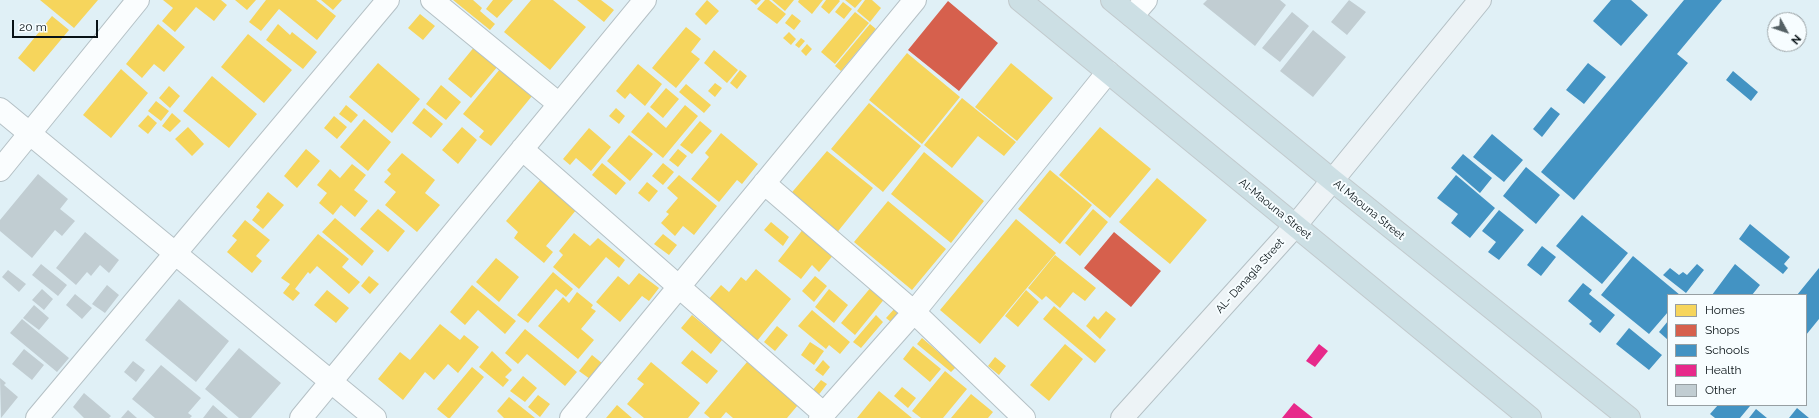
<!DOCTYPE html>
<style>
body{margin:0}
#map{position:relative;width:1819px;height:418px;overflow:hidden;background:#e0f0f6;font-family:Raleway,sans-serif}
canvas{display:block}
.legend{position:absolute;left:1667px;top:294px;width:140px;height:112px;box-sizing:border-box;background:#f7fdff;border:1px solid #979fa2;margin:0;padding:5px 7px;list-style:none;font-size:12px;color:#081216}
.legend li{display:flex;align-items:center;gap:8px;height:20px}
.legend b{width:20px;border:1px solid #979fa2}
.north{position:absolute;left:1767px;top:12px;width:40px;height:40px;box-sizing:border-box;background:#f7fdff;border:1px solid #979fa2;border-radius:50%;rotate:130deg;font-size:11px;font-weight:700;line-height:16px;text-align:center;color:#081216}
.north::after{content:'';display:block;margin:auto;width:14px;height:18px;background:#546064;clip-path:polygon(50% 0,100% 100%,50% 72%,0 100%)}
.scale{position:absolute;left:12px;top:20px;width:86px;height:18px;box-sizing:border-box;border:2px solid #081216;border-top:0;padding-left:5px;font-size:12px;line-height:14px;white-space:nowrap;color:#081216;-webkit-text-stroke:3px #f7fdff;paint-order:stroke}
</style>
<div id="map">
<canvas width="1819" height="418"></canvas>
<ul class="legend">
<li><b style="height:11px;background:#f6d55c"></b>Homes</li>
<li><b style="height:11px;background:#d6604d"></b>Shops</li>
<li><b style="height:11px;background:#4393c3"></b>Schools</li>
<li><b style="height:11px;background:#e7298a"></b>Health</li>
<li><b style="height:11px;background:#c1cdd2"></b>Other</li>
</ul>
<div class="north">N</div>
<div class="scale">20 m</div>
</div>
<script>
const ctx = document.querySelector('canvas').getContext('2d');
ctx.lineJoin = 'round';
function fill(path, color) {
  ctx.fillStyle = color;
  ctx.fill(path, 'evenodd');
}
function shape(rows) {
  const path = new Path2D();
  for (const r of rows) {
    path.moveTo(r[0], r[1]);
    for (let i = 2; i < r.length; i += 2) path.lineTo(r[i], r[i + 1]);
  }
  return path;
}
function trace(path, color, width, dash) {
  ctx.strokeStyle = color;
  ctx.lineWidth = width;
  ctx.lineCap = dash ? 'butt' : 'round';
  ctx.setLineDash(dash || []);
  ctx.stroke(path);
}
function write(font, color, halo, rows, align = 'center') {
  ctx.font = font + ' Raleway,sans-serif';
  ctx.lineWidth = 4;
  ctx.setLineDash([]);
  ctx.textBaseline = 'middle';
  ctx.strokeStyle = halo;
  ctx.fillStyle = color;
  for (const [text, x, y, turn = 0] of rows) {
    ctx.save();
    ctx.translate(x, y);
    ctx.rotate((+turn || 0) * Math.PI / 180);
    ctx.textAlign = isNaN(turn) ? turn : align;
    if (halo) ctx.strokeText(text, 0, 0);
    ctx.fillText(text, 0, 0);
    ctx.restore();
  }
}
fill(shape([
 [40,0,98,0,74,28],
 [163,0,221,0,227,5,214,21,196,7,175,32,162,21,173,8],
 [235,0,256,0,247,10],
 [266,0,316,0,336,16,317,40,279,9,261,31,249,22],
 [321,0,342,0,333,10],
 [453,0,473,0,482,8,480,11,495,24,490,30],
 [493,0,513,0,497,18,486,9],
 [531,0,553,0,586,27,550,70,504,32],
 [577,0,601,0,614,10,604,22],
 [707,0,719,11,706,25,695,14],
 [750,0,761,0,756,5],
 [765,0,769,0,786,14,777,24,757,9],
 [772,0,794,0,785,11],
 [799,0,823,0,812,14,798,2],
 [826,0,839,0,840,1,829,14,821,7],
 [845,0,862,0,855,8],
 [865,0,872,0,881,8,870,22,857,11],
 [843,2,852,9,844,19,835,12],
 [855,12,869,23,835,64,821,52],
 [420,14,435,26,423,40,408,28],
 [792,14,801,21,794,30,785,23],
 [52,16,69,30,34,72,18,58],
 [158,24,185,47,164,72,154,64,142,78,126,64],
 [278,24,290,35,292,32,317,52,303,69,266,40],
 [870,24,876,29,841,71,835,66],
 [686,27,701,39,691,52,700,59,676,88,652,68],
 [789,32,796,39,791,45,783,38],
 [248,34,292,70,264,103,221,67],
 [801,38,805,41,799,48,795,45],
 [807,44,812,49,806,56,801,51],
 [475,46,498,66,471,98,448,79],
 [714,50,738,70,727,83,704,63],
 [907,53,960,97,922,144,869,100],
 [378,63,420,99,392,133,349,97],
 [1011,63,1053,98,1017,141,975,107],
 [638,64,662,84,645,106,630,93,625,99,616,91],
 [121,69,148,93,111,138,83,115],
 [500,69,532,96,491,146,479,137,484,131,463,114],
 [740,70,747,76,737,89,730,83],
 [212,76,257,114,229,148,183,111],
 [715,83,722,88,715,97,708,91],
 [686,84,711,105,704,113,679,92],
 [441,85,461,102,446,120,426,104],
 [169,86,180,96,170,108,159,98],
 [666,88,679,99,663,118,650,107],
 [962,98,1016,142,1004,156,978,136,952,168,924,145],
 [156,101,169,111,161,121,148,111],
 [869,103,921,146,883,192,831,149],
 [346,105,358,115,351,123,339,114],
 [685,105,698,116,663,158,631,132,648,112,666,128],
 [424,108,443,124,431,138,412,123],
 [616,108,625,116,619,124,609,116],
 [172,113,181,121,170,132,162,126],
 [148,115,157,123,148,134,138,126],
 [334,116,347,127,337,139,324,128],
 [364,119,391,142,368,171,340,147],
 [700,121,712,131,692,154,680,145],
 [188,127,204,144,192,156,175,139],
 [462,127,477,140,458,164,442,150],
 [1100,127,1151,169,1110,218,1059,175],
 [589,128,611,147,591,171,576,158,570,165,563,159],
 [721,133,758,164,742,184,737,180,719,202,691,179,709,157,705,153],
 [629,135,653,154,630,181,607,161],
 [306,149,320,161,297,188,284,176],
 [678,149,687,156,678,167,669,160],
 [827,151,873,188,835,235,788,197],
 [924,152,984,201,951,243,891,194],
 [402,153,435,180,425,193,440,205,417,232,385,205,396,192,384,182,391,174,387,170],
 [602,163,626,183,616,195,592,175],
 [663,163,674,172,663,185,652,176],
 [352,164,366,175,354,190,368,201,355,217,341,205,333,215,319,203,327,193,317,185,330,169,340,178],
 [1050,170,1092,205,1060,244,1018,209],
 [679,175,717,206,694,235,683,226,675,236,661,223,669,214,666,212,678,198,667,188],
 [1157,178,1207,220,1170,264,1119,222],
 [541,179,577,209,546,246,553,252,544,263,514,238,518,232,506,221],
 [647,182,658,191,649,202,638,193],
 [268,192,284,205,263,229,252,220,260,210,256,207],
 [888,201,946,249,912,290,854,242],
 [378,209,405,231,388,252,360,229],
 [1093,209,1108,222,1080,256,1065,243],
 [335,218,374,251,362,266,322,232],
 [1016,219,1056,253,980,344,940,310],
 [245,220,270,240,256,256,262,261,252,273,227,252,237,240,232,236],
 [771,222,789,237,783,246,764,230],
 [804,228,835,253,819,272,812,265,801,279,778,261],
 [574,233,590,246,598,238,625,260,619,268,606,257,579,289,553,267,563,255,559,251],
 [318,234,349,259,342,267,360,282,349,294,317,266,310,274,308,272,295,289,300,293,293,301,283,293,290,284,281,278],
 [663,234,677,245,669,255,654,244],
 [1055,255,1096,288,1085,301,1073,292,1060,308,1046,296,1042,300,1028,288],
 [496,258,519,277,499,302,476,282],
 [756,269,791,299,757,341,708,300,721,285,729,292,741,277,746,281],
 [553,272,573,289,566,297,556,289,528,323,517,315],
 [639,273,659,288,649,301,642,296,620,322,596,302,618,276,629,285],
 [369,276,379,284,370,294,361,286],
 [815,276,827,286,814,302,802,291],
 [472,285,516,321,505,334,478,310,465,325,450,312],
 [872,286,886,297,855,335,841,323],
 [829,289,848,305,834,323,815,307],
 [327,290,349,308,336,323,314,305],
 [1026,290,1039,302,1018,327,1005,316],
 [577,292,593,305,591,308,596,311,581,329,594,340,578,359,538,326,563,297,569,303],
 [1054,306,1106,350,1095,363,1043,319],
 [896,307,900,311,891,322,886,318],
 [812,310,850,342,840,354,829,345,826,349,798,326],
 [1106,311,1116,319,1100,339,1086,326,1094,316,1098,320],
 [692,315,722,340,711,354,681,328],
 [876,315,883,322,861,348,853,342],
 [440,324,460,340,464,335,479,347,458,373,448,364,434,380,425,372,403,400,378,379,400,352,410,360],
 [777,326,788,335,775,351,764,342],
 [525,329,577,372,565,386,527,354,518,364,505,353],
 [922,338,956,367,951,372,917,344],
 [810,342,824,351,814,365,801,355],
 [1065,344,1083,359,1049,401,1030,385],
 [913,346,941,369,930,382,903,359],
 [692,350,718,371,707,384,681,363],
 [492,351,512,370,505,377,509,380,503,387,479,367],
 [592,355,603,364,590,379,579,371],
 [995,357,1006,366,999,375,988,366],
 [823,360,830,367,823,376,815,370],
 [651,362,700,403,688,418,644,418,627,404,644,384,637,379],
 [747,362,798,405,787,418,733,418,726,412,721,418,710,418,704,413],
 [472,367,484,377,450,418,448,418,437,409],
 [945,371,967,389,943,418,921,418,912,411],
 [523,376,537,388,525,402,510,391],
 [821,380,827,384,817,397,811,392],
 [902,387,916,398,908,408,894,396],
 [879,391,912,418,857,418],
 [971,394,993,412,988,418,951,418],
 [538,395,550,404,540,417,528,407],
 [509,397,535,418,504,418,497,411],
 [617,405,632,418,606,418]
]), '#f6d55c');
fill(shape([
 [948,1,998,43,959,91,908,50],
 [1114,232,1161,271,1131,307,1084,268]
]), '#d6604d');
fill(shape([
 [1611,0,1631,0,1648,15,1621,46,1593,21],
 [1684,0,1722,0,1677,54,1688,63,1574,200,1541,172],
 [1588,63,1606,77,1584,104,1566,90],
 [1733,71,1758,92,1751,101,1726,80],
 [1551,107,1560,114,1542,137,1533,129],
 [1492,134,1523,160,1504,182,1473,157],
 [1463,154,1492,178,1480,193,1451,168],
 [1526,167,1560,195,1536,224,1503,196],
 [1456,175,1495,208,1470,238,1451,223,1458,214,1437,198],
 [1499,210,1524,230,1499,260,1488,252,1496,242,1482,231],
 [1582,215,1628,253,1602,284,1556,246],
 [1750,224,1790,257,1784,264,1788,268,1783,274,1739,239],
 [1542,246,1556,257,1541,276,1527,265],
 [1633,256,1680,295,1668,295,1668,312,1649,334,1601,295],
 [1697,264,1704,270,1686,293,1663,275,1670,268,1679,275,1683,272,1687,275],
 [1735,264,1760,285,1752,295,1712,295],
 [1819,268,1819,319,1806,335,1806,295,1797,295],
 [1583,283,1592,290,1589,294,1615,315,1600,333,1589,324,1592,321,1568,301],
 [1668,321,1668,340,1659,332],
 [1629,328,1662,355,1649,370,1616,344],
 [1718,405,1748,405,1750,406,1740,418,1715,418,1710,414],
 [1797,408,1809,418,1789,418],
 [1756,409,1767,418,1749,418]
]), '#4393c3');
fill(shape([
 [1319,344,1328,351,1315,367,1306,361],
 [1294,403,1313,418,1282,418]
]), '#e7298a');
fill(shape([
 [1207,0,1280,0,1286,5,1255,46,1203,4],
 [1349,0,1366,12,1347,35,1331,22],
 [1292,12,1309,26,1280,62,1262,48],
 [1313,30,1346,57,1313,97,1280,71],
 [38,174,68,199,60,209,75,221,62,236,55,230,32,258,0,231,0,220],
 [85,232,119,260,109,273,100,265,91,276,87,272,76,285,56,268],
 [41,264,67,285,58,296,32,275],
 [8,270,26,284,19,292,2,277],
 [107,285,119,295,105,313,92,304],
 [42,289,53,299,44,310,32,300],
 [75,294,92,308,82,319,66,305],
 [179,299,229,341,196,382,145,340],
 [34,305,49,318,39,330,23,318],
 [22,319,69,358,57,372,10,333],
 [239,348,281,383,251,418,239,418,205,389],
 [24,349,44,365,32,380,12,364],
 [133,361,145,370,136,382,124,372],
 [161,365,201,398,188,413,192,416,190,418,155,418,132,399],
 [0,378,6,383,4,385,18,397,1,418],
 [84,393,111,416,109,418,84,418,73,407],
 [213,405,228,418,203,418],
 [128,410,137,418,121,418]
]), '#c1cdd2');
const street = shape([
 [432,0,559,104],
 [1132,16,1146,0],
 [0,109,375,418],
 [522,149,824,414],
 [0,170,138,0],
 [764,183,914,312,1024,418],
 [37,418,388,0],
 [301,418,645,0],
 [571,418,915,0],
 [820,418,914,312,1108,72]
]);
const secondary = shape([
 [1122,418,1295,226,1480,0]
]);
const highway = shape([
 [1020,0,1530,418],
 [1112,0,1332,180,1629,418]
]);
trace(street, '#b4c0c5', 24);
trace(secondary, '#b4c0c5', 24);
trace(highway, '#c2cacd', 24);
trace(street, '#fafdfe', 22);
trace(secondary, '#edf3f6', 22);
trace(highway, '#ccdfe4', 22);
write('11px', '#081216', '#f7fdff', [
 ["Al-Maouna Street",1275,209,39],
 ["Al Maouna Street",1369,210,39],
 ["AL- Danagla Street",1250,276,-48]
]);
</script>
